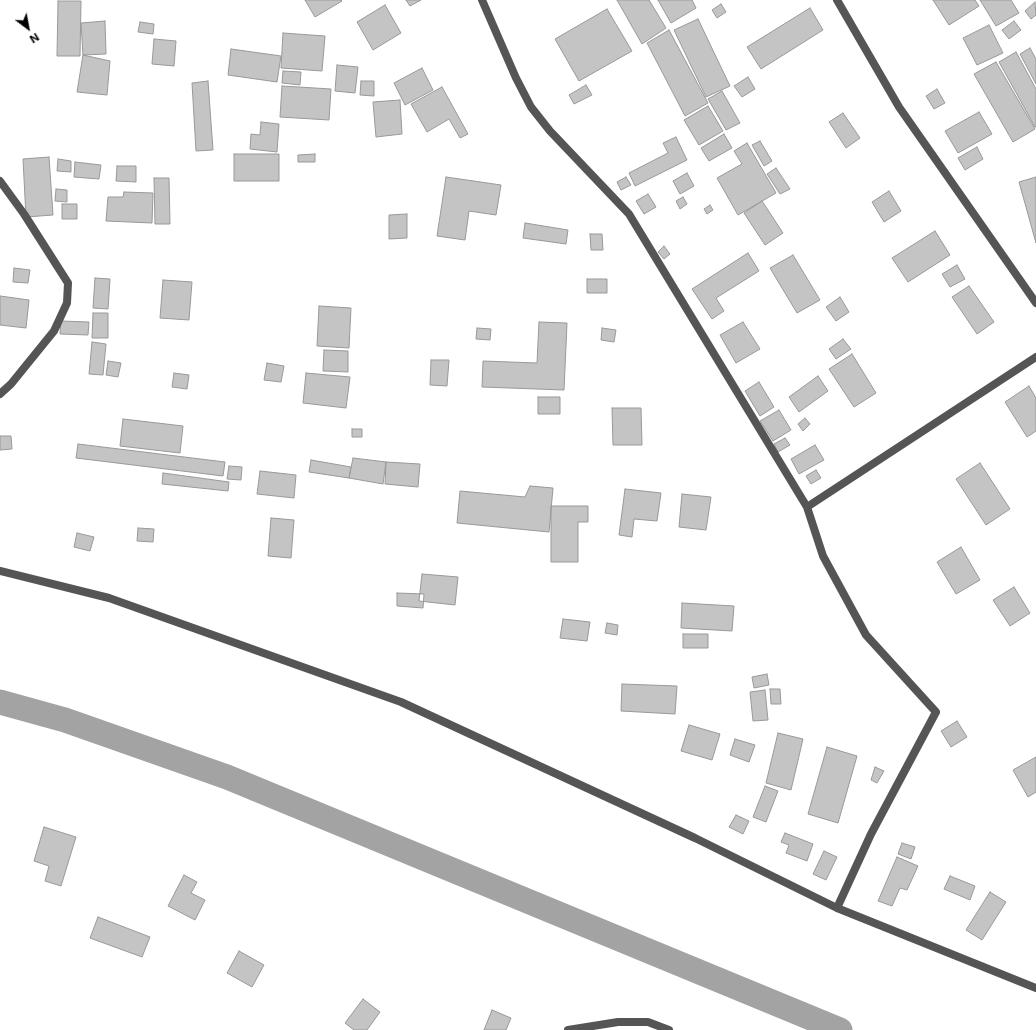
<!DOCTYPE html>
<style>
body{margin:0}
#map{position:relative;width:1036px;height:1030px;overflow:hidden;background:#fff;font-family:Inter,sans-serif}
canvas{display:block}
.north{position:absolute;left:8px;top:8px;width:40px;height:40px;-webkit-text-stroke:3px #fff;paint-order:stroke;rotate:148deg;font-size:11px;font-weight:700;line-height:16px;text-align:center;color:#000}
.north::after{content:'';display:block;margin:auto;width:14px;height:18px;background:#000;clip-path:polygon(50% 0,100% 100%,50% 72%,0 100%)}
</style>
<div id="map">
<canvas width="1036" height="1030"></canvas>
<div class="north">N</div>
</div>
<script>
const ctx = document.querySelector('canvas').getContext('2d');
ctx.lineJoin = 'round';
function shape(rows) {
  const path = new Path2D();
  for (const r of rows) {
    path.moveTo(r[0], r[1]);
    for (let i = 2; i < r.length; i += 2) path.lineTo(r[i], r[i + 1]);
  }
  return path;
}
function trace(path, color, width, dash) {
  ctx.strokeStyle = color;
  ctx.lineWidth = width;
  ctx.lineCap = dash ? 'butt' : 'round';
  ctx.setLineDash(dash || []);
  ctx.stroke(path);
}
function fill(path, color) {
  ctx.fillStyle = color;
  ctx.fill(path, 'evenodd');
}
trace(shape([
 [0,702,65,720,227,777,840,1030]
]), '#a3a3a3', 25);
const building = shape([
 [305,0,341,0,342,1,315,17,305,0],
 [406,0,421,0,410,6,406,0],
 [617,0,649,0,666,28,642,44,617,0],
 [658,0,692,0,696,8,671,23,658,0],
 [933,0,975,0,979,6,949,25,933,0],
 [980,0,1011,0,1019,13,996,26,980,0],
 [58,1,81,1,80,56,57,56,58,1],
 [1035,2,1036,15,1031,19,1025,11,1035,2],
 [721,4,726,12,717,18,712,10,721,4],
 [385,5,401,33,373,50,357,22,385,5],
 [810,8,823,30,761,69,747,47,810,8],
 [607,9,632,51,579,81,555,39,607,9],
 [698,19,730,86,706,97,674,30,698,19],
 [105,21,106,54,83,55,81,23,105,21],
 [1014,21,1021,30,1009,39,1002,30,1014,21],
 [140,22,154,24,153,34,138,32,140,22],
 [989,25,1003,53,977,65,963,38,989,25],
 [669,30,708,103,685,116,647,43,669,30],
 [283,33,325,36,322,71,281,68,283,33],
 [154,39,176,41,174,66,152,64,154,39],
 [1030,48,1036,59,1036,84,1020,54,1030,48],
 [231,49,281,56,277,82,228,75,231,49],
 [1016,52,1036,89,1036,127,1035,127,999,62,1016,52],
 [83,55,110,61,107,95,77,92,83,55],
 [996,62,1035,129,1013,142,974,74,996,62],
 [337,65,358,67,355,93,335,91,337,65],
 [422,68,433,90,405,105,394,83,422,68],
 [283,71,301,72,300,85,282,83,283,71],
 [748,77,755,89,742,97,734,86,748,77],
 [208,81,213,150,196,151,192,83,208,81],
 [361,81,374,81,374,96,360,95,361,81],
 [586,85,592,95,574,104,569,95,586,85],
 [282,86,331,89,329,120,280,117,282,86],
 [442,87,468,134,460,138,449,119,427,132,411,104,442,87],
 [937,89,945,103,934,109,926,96,937,89],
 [722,91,740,123,726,130,708,99,722,91],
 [400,100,402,134,376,137,373,102,400,100],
 [708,106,723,131,699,145,684,120,708,106],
 [979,112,992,134,958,153,945,131,979,112],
 [843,113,860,138,846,148,829,122,843,113],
 [261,122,279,124,277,152,250,149,251,134,260,135,261,122],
 [724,134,732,148,709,161,701,148,724,134],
 [676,137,687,160,635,186,629,173,668,153,663,143,676,137],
 [760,141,772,161,764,166,752,145,760,141],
 [747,143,776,193,738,215,717,178,742,164,734,151,747,143],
 [977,147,983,159,965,170,958,158,977,147],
 [234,154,279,154,279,181,234,181,234,154],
 [315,154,315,162,298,162,298,155,315,154],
 [49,157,53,215,26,217,23,159,49,157],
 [58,159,71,161,71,172,57,171,58,159],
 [75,162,101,165,99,179,74,177,75,162],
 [117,166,136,166,136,182,116,181,117,166],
 [776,168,790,189,780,194,767,174,776,168],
 [687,173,694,186,680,194,673,181,687,173],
 [446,177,501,185,496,215,469,211,465,240,437,236,446,177],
 [626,177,631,185,621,190,617,182,626,177],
 [1036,177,1036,243,1019,182,1036,177],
 [154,178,169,178,170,224,155,224,154,178],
 [56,189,67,190,67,202,55,201,56,189],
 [889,191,901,211,884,222,872,202,889,191],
 [124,192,153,193,152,223,106,221,108,197,123,197,124,192],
 [648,194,656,207,644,214,636,201,648,194],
 [683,197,687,204,680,209,676,201,683,197],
 [762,201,783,233,765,245,744,213,762,201],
 [62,204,77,204,77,219,62,219,62,204],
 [710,205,713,210,707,214,704,209,710,205],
 [407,214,407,238,389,239,389,215,407,214],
 [525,223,568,230,566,244,523,238,525,223],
 [935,231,950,255,908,282,892,258,935,231],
 [590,234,602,234,603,250,591,250,590,234],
 [664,246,670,254,664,259,658,252,664,246],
 [748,253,759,271,716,298,724,311,712,319,692,289,748,253],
 [793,255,820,300,797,313,770,268,793,255],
 [957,265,965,279,950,287,942,274,957,265],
 [14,268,30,270,28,283,13,282,14,268],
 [95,278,110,279,108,309,93,308,95,278],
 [587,279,607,279,607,293,587,293,587,279],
 [163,280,192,282,189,320,160,318,163,280],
 [969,286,994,322,977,334,952,297,969,286],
 [0,296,29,300,26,328,0,325,0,296],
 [840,297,849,312,836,321,826,307,840,297],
 [319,306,351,308,349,348,317,346,319,306],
 [93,313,108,313,108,338,92,338,93,313],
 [61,321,89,322,88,335,60,334,61,321],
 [539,322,567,323,564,390,482,387,483,361,537,363,539,322],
 [743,322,760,349,736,363,720,335,743,322],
 [477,328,491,329,490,340,476,339,477,328],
 [602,328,616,330,614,342,601,340,602,328],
 [843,339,851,349,836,359,829,349,843,339],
 [92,342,106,344,103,375,89,374,92,342],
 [324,350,348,351,348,372,323,371,324,350],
 [852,354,876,393,854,407,829,369,852,354],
 [431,360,449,360,447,386,430,385,431,360],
 [108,361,121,363,118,377,106,375,108,361],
 [267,363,284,366,281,382,264,380,267,363],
 [174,373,189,375,187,389,172,387,174,373],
 [306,373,350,377,346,408,303,403,306,373],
 [818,376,828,391,799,412,789,397,818,376],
 [759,382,774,407,760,416,745,391,759,382],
 [1029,386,1036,398,1036,431,1027,437,1005,402,1029,386],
 [538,397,560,397,560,414,538,414,538,397],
 [612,408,641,408,642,445,613,445,612,408],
 [779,410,791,430,773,441,760,421,779,410],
 [805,418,810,424,803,431,798,424,805,418],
 [123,419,183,426,180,453,120,446,123,419],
 [352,429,362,429,362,437,352,437,352,429],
 [0,436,11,436,12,449,0,450,0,436],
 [785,438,790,445,778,452,774,444,785,438],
 [78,444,225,462,223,476,76,458,78,444],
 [815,445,824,460,799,474,791,459,815,445],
 [353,458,386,462,383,484,349,478,353,458],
 [311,460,351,467,349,478,309,472,311,460],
 [386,462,420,464,418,487,385,484,386,462],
 [980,463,1010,509,986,525,956,479,980,463],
 [229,466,242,467,241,480,227,479,229,466],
 [816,470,821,478,811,484,806,476,816,470],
 [260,471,296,475,294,498,257,494,260,471],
 [163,473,229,482,228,491,162,484,163,473],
 [530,486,553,488,549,532,457,523,460,491,525,497,530,486],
 [625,489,661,493,657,521,634,519,632,537,619,535,625,489],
 [682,494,711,497,706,530,679,527,682,494],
 [551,506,588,506,588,522,578,522,578,562,551,562,551,506],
 [271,518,294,520,291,558,268,556,271,518],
 [138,528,154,529,153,542,137,541,138,528],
 [77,533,94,537,90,551,74,547,77,533],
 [961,547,980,580,956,594,937,562,961,547],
 [422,574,458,577,455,605,419,601,422,574],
 [1014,587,1030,613,1010,626,993,600,1014,587],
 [397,593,424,594,423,608,397,606,397,593],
 [682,603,734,606,732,631,681,628,682,603],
 [563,619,590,622,587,641,560,638,563,619],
 [607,623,618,625,617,635,605,633,607,623],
 [683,634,708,634,708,648,683,648,683,634],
 [767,674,769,685,754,688,752,677,767,674],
 [622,684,677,686,675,714,621,711,622,684],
 [770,689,780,689,781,704,771,704,770,689],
 [765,690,768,720,753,721,750,692,765,690],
 [957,721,967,737,951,747,941,731,957,721],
 [689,725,720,734,712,760,681,751,689,725],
 [778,733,803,739,791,790,766,783,778,733],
 [735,739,755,745,749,762,730,755,735,739],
 [827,747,857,756,838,823,808,814,827,747],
 [1036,757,1036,792,1028,797,1013,770,1036,757],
 [875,767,884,771,877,783,871,780,875,767],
 [765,786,778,791,766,822,753,817,765,786],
 [736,815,749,821,743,834,729,827,736,815],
 [44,827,76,837,61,886,45,881,49,866,34,861,44,827],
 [785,833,813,844,807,861,786,853,789,845,781,842,785,833],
 [902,843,915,847,911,859,898,854,902,843],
 [824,851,837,857,826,880,813,874,824,851],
 [897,857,918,866,907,890,900,888,892,906,878,901,897,857],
 [184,875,197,882,191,893,205,900,195,920,168,906,184,875],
 [950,876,975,886,970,900,944,889,950,876],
 [990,892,1006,902,982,940,966,930,990,892],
 [98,917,150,937,142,957,90,938,98,917],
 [239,951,264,965,252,987,227,973,239,951],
 [363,999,380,1012,367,1030,354,1030,345,1023,363,999],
 [492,1010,511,1018,506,1030,484,1030,492,1010]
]);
fill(building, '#c4c4c4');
trace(building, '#999', 1);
trace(shape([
 [482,0,516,78,531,107,550,131,629,214,807,507,823,556,866,635,936,712,871,834,837,908],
 [837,0,899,107,1036,303],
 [0,181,24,214,68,283,67,303,54,331,11,384,0,394],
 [807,507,1036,357],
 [0,571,109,598,401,702,695,838,837,908,1036,988],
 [568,1030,618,1022,648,1022,669,1030]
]), '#555', 8);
</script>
